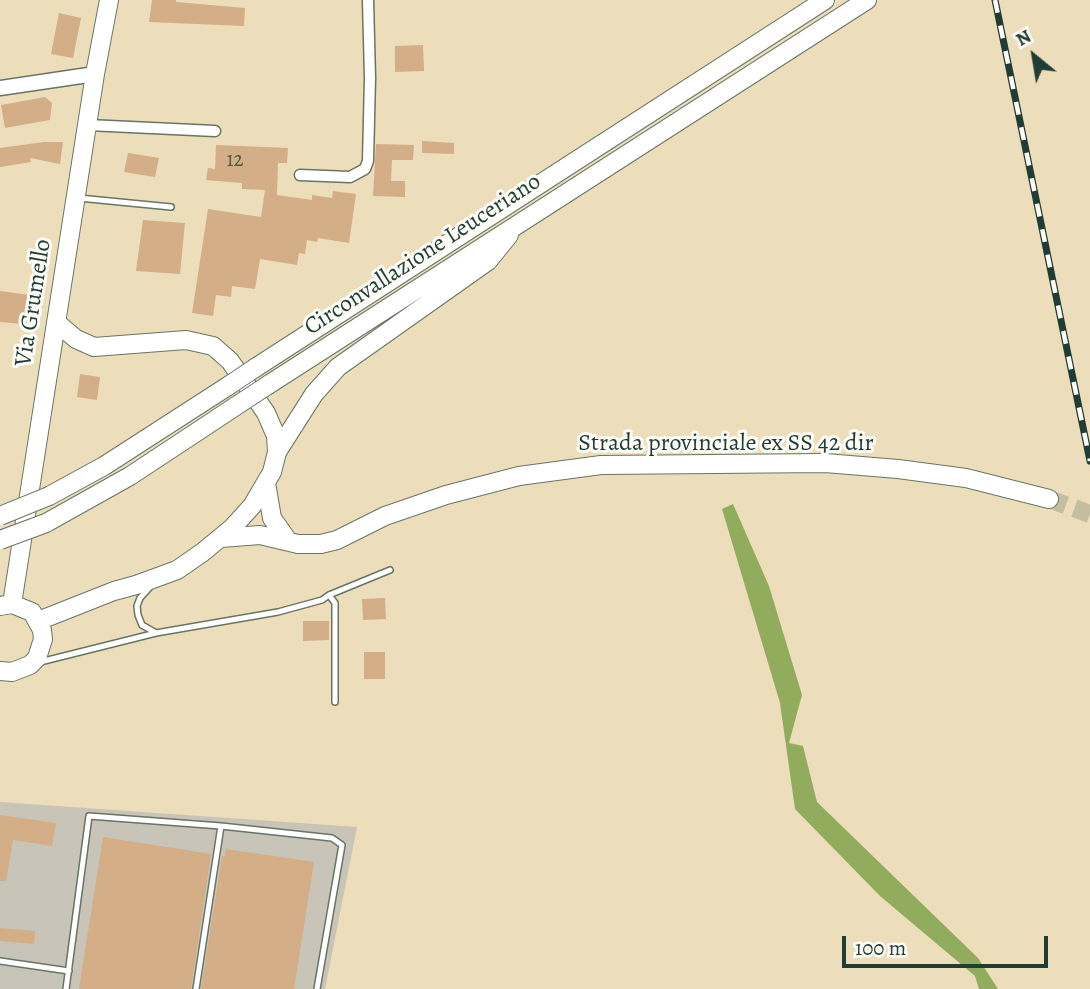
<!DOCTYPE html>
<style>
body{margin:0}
#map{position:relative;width:1090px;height:989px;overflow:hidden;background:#ecdebb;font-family:Alegreya,serif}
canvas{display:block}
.north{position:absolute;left:999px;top:21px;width:70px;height:70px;-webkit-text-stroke:5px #fdfcf7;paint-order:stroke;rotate:330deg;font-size:19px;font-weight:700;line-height:28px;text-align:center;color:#1f3d34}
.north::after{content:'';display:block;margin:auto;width:24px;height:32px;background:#1f3d34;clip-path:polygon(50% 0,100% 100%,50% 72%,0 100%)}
.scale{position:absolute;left:842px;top:936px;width:206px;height:32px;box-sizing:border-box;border:4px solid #1f3d34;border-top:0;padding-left:9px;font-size:21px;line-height:24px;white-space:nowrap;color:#1f3d34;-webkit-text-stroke:5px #fdfcf7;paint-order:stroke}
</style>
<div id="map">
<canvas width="1090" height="989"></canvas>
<div class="north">N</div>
<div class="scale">100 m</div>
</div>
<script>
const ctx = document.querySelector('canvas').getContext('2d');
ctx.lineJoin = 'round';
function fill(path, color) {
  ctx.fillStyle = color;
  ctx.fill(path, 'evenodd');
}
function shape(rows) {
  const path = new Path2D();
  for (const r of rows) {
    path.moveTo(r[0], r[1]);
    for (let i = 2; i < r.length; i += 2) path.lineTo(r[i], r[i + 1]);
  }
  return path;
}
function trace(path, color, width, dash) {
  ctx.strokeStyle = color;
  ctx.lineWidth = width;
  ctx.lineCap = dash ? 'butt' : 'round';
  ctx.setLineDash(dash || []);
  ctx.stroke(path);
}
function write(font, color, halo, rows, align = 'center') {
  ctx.font = font + ' Alegreya,serif';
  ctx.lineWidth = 6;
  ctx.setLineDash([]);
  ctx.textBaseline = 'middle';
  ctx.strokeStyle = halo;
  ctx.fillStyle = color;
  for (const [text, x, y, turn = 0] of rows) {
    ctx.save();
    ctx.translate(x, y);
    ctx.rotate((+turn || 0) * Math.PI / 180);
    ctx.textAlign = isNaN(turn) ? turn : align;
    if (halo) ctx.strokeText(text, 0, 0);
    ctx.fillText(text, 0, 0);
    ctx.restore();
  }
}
fill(shape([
 [0,802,357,827,325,989,0,989]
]), '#c8c4b8');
fill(shape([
 [733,504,769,586,802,695,789,743,803,746,817,802,978,958,998,989,979,989,975,976,880,896,795,809,780,703,722,509]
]), '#92ac5e');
fill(shape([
 [152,0,176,0,176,2,245,8,244,26,149,22],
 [59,13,81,18,73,58,51,54],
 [423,45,424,71,395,72,395,46],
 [45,97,52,103,50,120,5,128,1,105],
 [422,141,454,143,454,154,422,153],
 [44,142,63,142,60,164,30,158,31,162,0,167,0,148],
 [376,144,414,145,413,160,392,160,391,181,405,181,405,197,373,196],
 [216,145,288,148,287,163,278,163,277,195,312,200,312,195,332,198,333,191,356,194,349,243,318,238,317,242,307,240,305,254,299,253,297,265,260,259,255,289,232,286,231,297,216,295,213,316,192,313,208,209,261,217,265,190,242,189,242,183,206,180,208,168,215,169],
 [128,153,159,158,155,177,124,172],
 [143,220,185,223,180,274,136,271],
 [0,291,38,296,33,325,0,322],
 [80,374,100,377,97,400,77,397],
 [385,598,386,619,363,620,362,599],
 [303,621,329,621,329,640,303,641],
 [364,652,385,652,385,679,364,679],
 [0,815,56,823,52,846,13,840,6,881,0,881],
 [103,837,211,854,191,989,79,989],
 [226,849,314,862,294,989,201,989,222,856,225,856],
 [0,928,35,931,34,944,0,941]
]), '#d4ae86');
trace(shape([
 [1049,499,1090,514]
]), '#c3bea0', 18, [18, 9]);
const service = shape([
 [79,198,171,207],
 [150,587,140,598,137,606,138,615,142,625,156,633],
 [329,595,390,570],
 [40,662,156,633,278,612,322,600,329,595,335,603,335,702],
 [0,961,69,971],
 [66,989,89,816,221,826,332,838,342,845,317,989],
 [196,989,221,826]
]);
const minor = shape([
 [88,125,215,131],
 [300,175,350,177,365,169,368,161,370,78,368,0]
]);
const tertiary = shape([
 [0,88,95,74]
]);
const primary = shape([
 [266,483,272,518,288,541],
 [221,538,260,535,298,544,321,544,337,540,385,516,446,495,519,476,601,465,825,463,898,469,966,478,1049,499],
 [12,604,95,74,109,0],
 [0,606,12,604,32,612,42,630,43,639,37,658,30,665,12,672,0,671],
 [38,621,114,591,136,585,177,570,203,552,232,528,252,506,272,472,277,452,276,436,266,413,230,361,213,346,186,340,94,347,76,339,56,322]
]);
const trunk = shape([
 [255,368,825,0],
 [268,385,867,0],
 [277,452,314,394,338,367,488,261,509,235],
 [49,496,104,466,228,386],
 [46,523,130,476,239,404]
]);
trace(service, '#677563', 8);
trace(minor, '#677563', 13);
trace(tertiary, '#677563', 17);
trace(primary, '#677563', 20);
trace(trunk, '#677563', 20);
trace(service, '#fff', 5);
trace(minor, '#fff', 10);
trace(tertiary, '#fff', 14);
trace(primary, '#fff', 18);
trace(trunk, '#fff', 18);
const rail = shape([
 [995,0,1090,461]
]);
trace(rail, '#1f3d34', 7);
trace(rail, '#fdfcf7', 4.5, [13]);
const trunkBridge = shape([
 [228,386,255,368],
 [239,404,268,385],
 [0,516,49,496],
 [0,540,46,523]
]);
trace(trunkBridge, '#677563', 20, []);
trace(trunkBridge, '#fff', 18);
write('21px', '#4c5948', null, [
 ["12",235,161]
]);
write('24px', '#1f3d34', '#fdfcf7', [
 ["Circonvallazione Leuceriano",423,255,-33],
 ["Via Grumello",34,303,-81],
 ["Strada provinciale ex SS 42 dir",726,444]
]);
</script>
